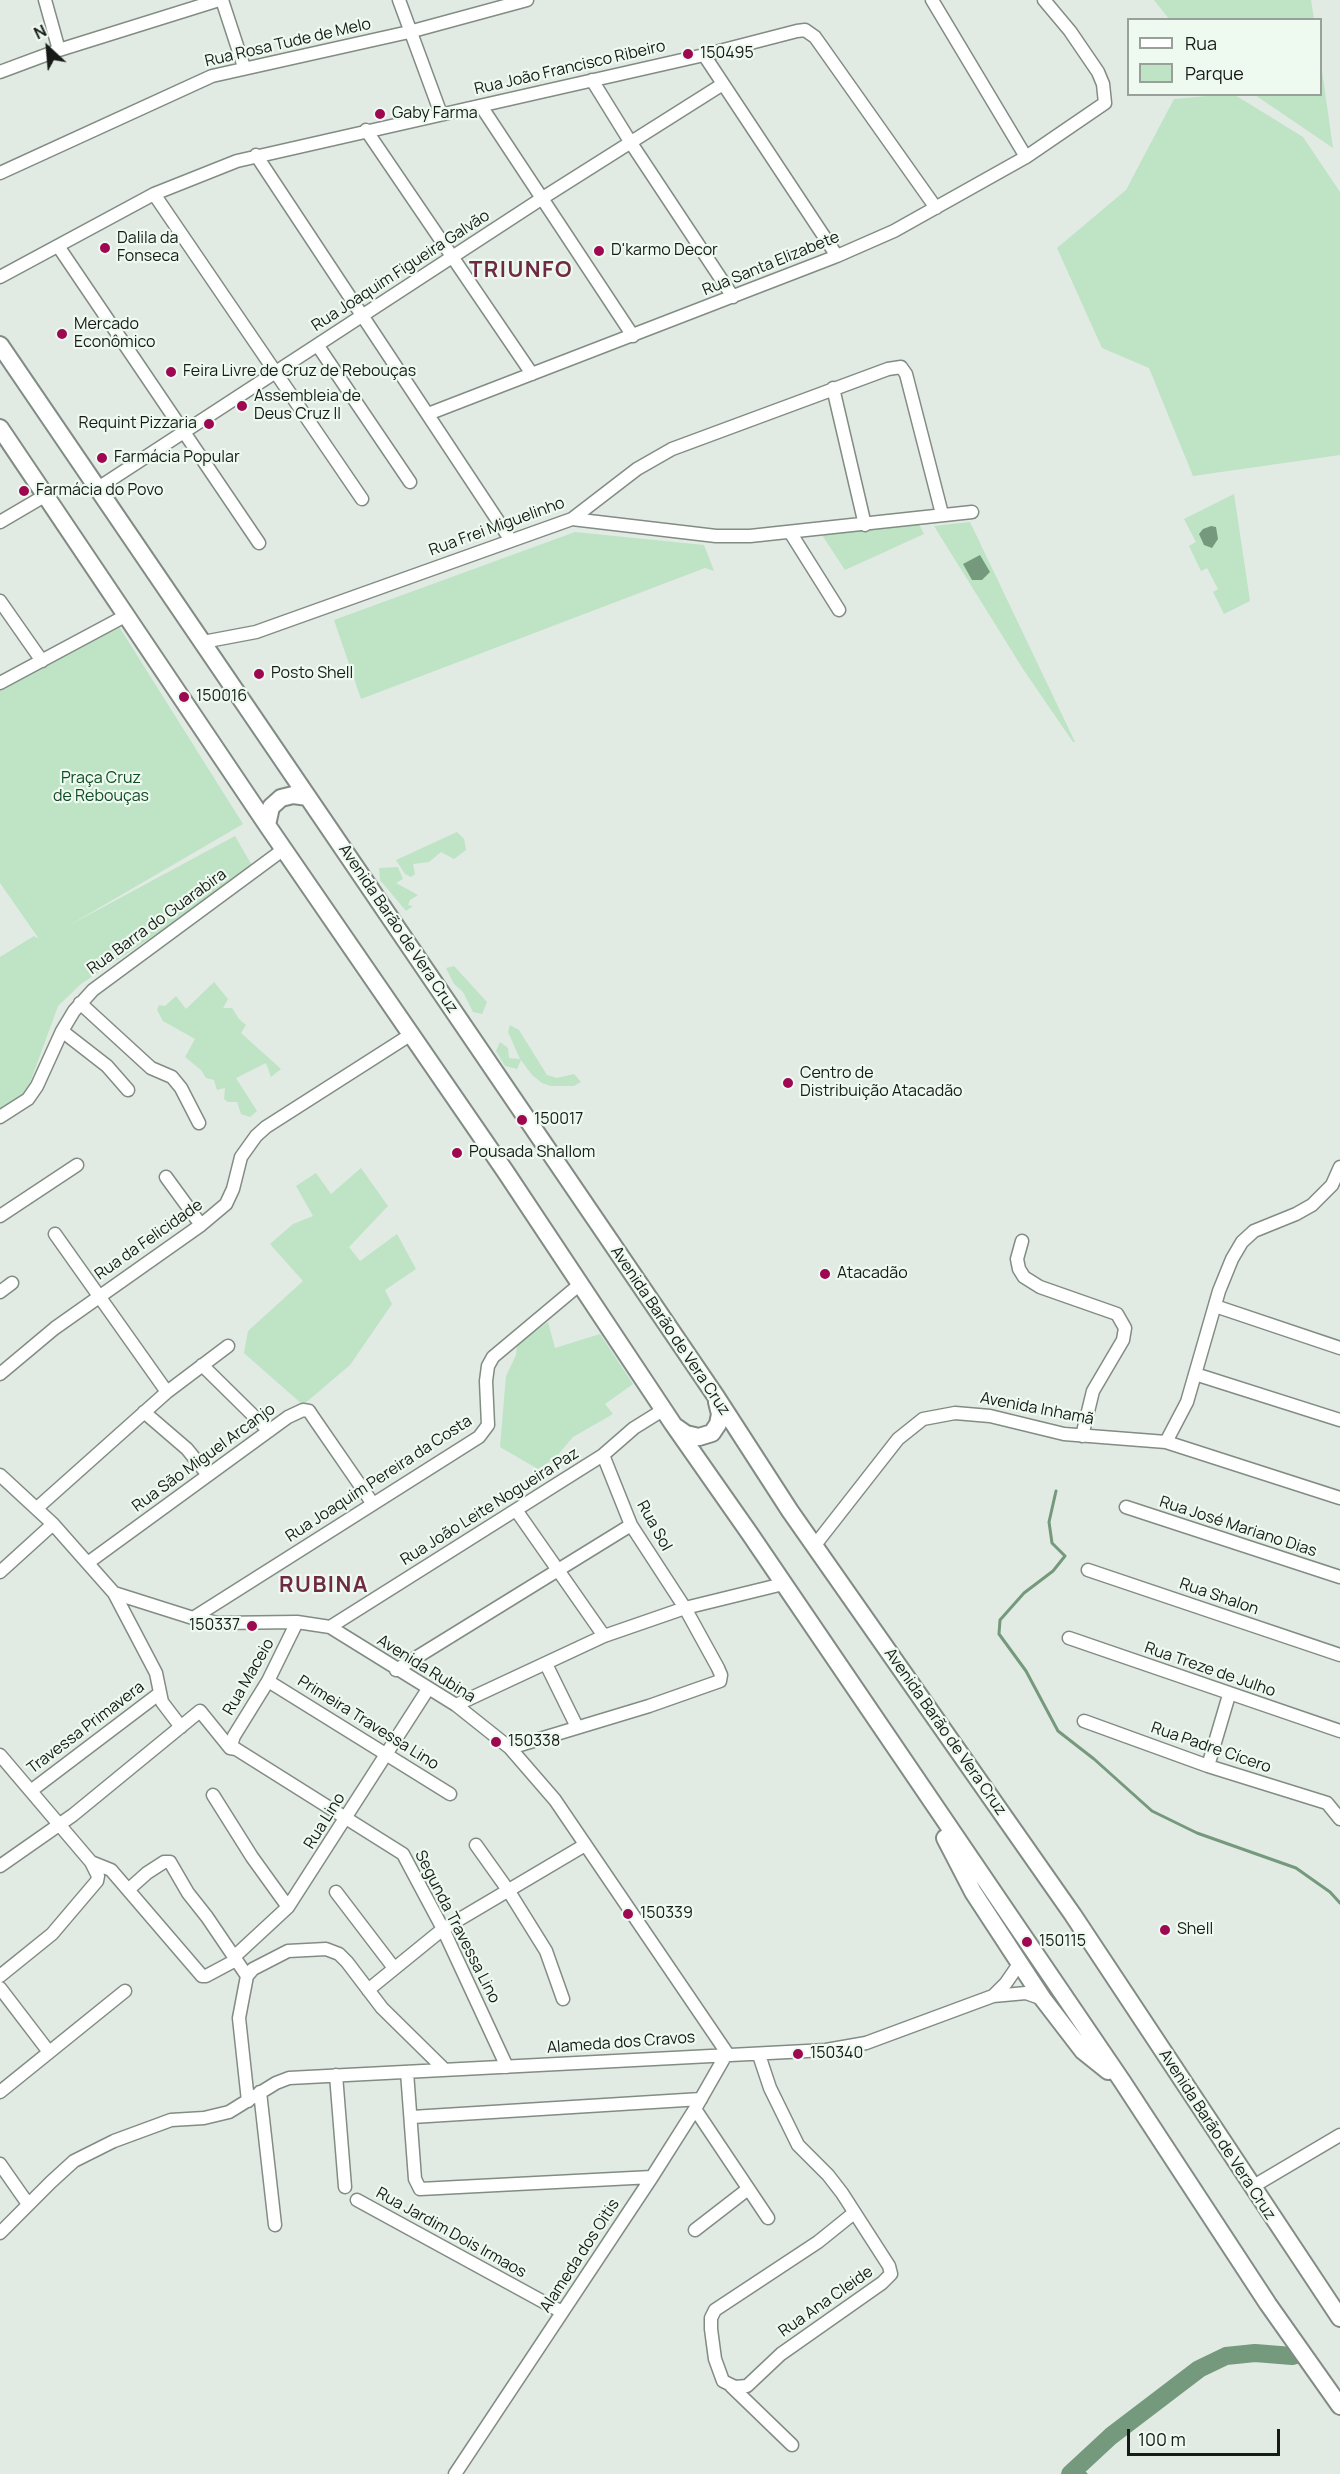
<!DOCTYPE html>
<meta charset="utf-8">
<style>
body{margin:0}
#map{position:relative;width:1340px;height:2474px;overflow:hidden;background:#e1ebe3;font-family:Manrope,sans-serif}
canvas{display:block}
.legend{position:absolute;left:1127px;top:18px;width:195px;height:78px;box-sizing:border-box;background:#eef9f0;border:2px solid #98a099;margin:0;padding:8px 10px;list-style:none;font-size:18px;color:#171a17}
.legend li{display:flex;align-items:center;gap:12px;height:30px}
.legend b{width:30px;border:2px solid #98a099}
.north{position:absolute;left:18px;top:18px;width:60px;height:60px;-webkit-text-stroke:4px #eef9f0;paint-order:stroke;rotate:334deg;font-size:16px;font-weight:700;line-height:24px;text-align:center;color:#171a17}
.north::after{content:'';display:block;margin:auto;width:21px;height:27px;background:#171a17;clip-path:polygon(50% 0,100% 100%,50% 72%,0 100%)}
.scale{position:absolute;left:1127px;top:2429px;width:153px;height:27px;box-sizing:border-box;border:3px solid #171a17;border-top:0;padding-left:8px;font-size:18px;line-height:21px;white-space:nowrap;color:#171a17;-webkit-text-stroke:4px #eef9f0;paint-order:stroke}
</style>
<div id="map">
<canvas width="1340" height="2474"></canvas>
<ul class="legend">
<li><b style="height:8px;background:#fff"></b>Rua</li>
<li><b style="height:16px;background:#bee3c5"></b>Parque</li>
</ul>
<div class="north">N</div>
<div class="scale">100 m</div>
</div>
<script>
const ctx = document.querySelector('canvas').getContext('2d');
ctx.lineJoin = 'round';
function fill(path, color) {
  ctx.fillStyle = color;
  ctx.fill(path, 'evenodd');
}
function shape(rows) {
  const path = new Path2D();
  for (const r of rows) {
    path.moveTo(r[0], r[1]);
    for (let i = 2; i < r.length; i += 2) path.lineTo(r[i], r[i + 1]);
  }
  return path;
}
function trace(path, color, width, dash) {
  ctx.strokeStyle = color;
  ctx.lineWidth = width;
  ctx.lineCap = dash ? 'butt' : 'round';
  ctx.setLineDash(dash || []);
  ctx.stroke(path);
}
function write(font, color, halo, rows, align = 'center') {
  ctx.font = font + ' Manrope,sans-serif';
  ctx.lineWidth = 4.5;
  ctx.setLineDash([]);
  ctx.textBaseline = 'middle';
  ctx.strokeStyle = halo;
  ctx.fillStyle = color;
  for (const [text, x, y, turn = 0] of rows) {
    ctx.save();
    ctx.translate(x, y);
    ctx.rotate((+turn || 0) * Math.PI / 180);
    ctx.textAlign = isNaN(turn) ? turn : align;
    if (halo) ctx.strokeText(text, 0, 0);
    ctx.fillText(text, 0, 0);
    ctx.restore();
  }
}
fill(shape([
 [1154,0,1311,0,1314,19,1169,19],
 [1321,64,1333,148,1255,95,1320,94],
 [1218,95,1235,95,1303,137,1340,192,1340,455,1193,476,1149,368,1102,348,1057,248,1126,190,1174,99],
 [1234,494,1250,601,1224,614,1213,592,1218,589,1207,568,1201,571,1189,546,1196,542,1184,519],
 [970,522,1075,742,1073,742,1023,669,934,526],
 [919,524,924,534,845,570,822,535],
 [575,532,704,545,714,571,705,568,361,699,334,620],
 [118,625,243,824,68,926,235,836,254,869,81,984,58,1006,27,1091,0,1109,0,957,34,936,39,939,0,883,0,686],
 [457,832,464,839,466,850,454,859,441,852,429,862,413,864,415,874,411,877,405,874,396,860],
 [398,867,403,879,396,883,418,895,410,900,408,905,413,906,406,911,380,880,379,868],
 [454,966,487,1002,482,1014,473,1012,463,992,454,984,446,968],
 [214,982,228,999,223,1008,232,1008,239,1019,246,1025,241,1033,281,1069,271,1077,266,1063,236,1078,257,1111,250,1117,241,1114,237,1102,228,1102,224,1099,225,1088,217,1090,214,1080,206,1078,201,1070,185,1057,195,1039,163,1021,157,1010,159,1005,165,1006,176,996,186,1009],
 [510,1025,519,1030,547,1075,557,1078,574,1074,581,1082,574,1086,551,1086,542,1083,532,1075,521,1060,517,1069,505,1066,496,1051,500,1042,508,1048,509,1058,520,1059,508,1032],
 [361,1168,388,1206,349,1247,360,1261,397,1234,416,1269,385,1290,392,1304,350,1365,303,1405,244,1353,248,1331,303,1281,270,1244,293,1224,313,1216,296,1186,316,1173,331,1194],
 [548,1322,555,1348,600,1334,633,1384,605,1404,613,1414,573,1437,555,1458,538,1469,500,1447,506,1376,516,1355,517,1345]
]), '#bee3c5');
fill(shape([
 [1211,526,1216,527,1218,539,1212,548,1204,545,1199,534,1203,529],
 [980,555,990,572,982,580,972,580,963,564]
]), '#75997c');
trace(shape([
 [1056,1491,1049,1522,1052,1543,1065,1556,1053,1571,1024,1593,1000,1620,999,1634,1026,1671,1058,1731,1094,1759,1152,1811,1197,1833,1296,1868,1330,1892,1340,1903],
 [1078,2468,1086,2474]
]), '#75997c', 3);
trace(shape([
 [1070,2474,1111,2436,1199,2369,1226,2356,1255,2353,1292,2356,1303,2353]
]), '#75997c', 18);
const minor = shape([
 [45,0,59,50],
 [222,0,244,67],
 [399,0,441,114],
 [932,0,1026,157],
 [704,55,837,256],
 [0,72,59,50,219,0],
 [592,80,631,143,733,297],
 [481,106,633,336],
 [366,130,532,374],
 [256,155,510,539],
 [0,173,212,76,409,32,527,0],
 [154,194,362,499],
 [58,246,259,543],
 [0,277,154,194,237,161,704,55,797,31,805,30,815,37,936,208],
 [318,346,410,482],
 [833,388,865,525],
 [428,414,837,256,894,231,1026,157,1105,103,1103,84,1098,72,1070,31,1044,0],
 [98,488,541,199,723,84],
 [572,519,716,536,750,536,972,512],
 [0,522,46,495],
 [790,532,839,610],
 [0,601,42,661],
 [203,642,256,632,572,519,637,469,672,449,888,369,901,367,906,374,942,514],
 [0,683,127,615],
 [80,1003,151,1068,172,1077,181,1088,199,1123],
 [62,1031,107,1066,128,1090],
 [0,1117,28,1099,37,1086,62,1031,74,1011,93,990,284,849],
 [166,1177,201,1225],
 [0,1216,77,1165],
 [55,1234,167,1392],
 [1022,1241,1017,1259,1019,1269,1024,1277,1040,1287,1117,1314,1125,1328,1123,1340,1093,1391,1082,1436],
 [0,1292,12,1283],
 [1215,1306,1340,1348],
 [202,1365,269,1431],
 [0,1374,55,1328,201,1225,226,1204,233,1189,241,1157,256,1136,266,1127,410,1035],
 [1195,1374,1340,1420],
 [144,1412,187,1449,208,1475],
 [1166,1442,1187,1402,1219,1291,1232,1259,1242,1242,1254,1231,1296,1214,1312,1205,1332,1185,1340,1167],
 [0,1475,53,1524,114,1593,156,1673,162,1702,181,1727],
 [1126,1507,1340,1577],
 [37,1508,167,1392,228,1346],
 [516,1510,604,1636],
 [815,1545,898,1439,923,1419,955,1413,990,1416,1064,1434,1166,1442,1340,1498],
 [89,1562,288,1417,303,1410,309,1411,313,1417,373,1504],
 [1088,1570,1340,1655],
 [0,1572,53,1524],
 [114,1593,193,1618,219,1623,297,1622,330,1627,456,1705,510,1748,555,1800,727,2053],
 [193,1618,479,1437,488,1425,486,1381,488,1366,493,1357,579,1285],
 [330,1627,603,1455,634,1428,663,1410],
 [1069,1638,1340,1731],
 [546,1664,577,1727],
 [396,1670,631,1525],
 [268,1681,450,1794],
 [456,1705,604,1636,685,1608,783,1584],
 [1084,1721,1208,1766,1327,1803],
 [230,1748,236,1749,403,1854,443,1929,507,2067],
 [230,1748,234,1736,268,1681,297,1622],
 [510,1748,649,1706,720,1681,721,1675,718,1668,685,1608,631,1525,603,1455],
 [0,1755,91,1862,98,1876,97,1881,52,1934,0,1976],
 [1208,1766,1229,1695],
 [32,1790,160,1693],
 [213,1795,252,1857,288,1907],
 [1327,1803,1340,1819],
 [476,1845,508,1890,546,1951,563,1999],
 [91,1862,111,1870,202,1976,206,1976,236,1960],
 [0,1866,73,1815,200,1711,230,1748],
 [128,1890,147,1873,164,1862,170,1862,188,1893,207,1917,247,1976],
 [336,1892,394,1968],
 [234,1957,288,1907,428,1689],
 [0,1988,49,2052],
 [368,1990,443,1929,585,1845],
 [993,1996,1006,1983,1019,1964],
 [759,2055,770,2088,798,2145,828,2175,842,2193,889,2266,891,2274,882,2283,781,2354,747,2386,735,2387,723,2381,715,2359,711,2329,711,2318,715,2310,818,2242,854,2213],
 [407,2072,415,2179,420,2189,652,2177],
 [336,2075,345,2187],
 [0,2092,125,1991],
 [260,2092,275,2225],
 [248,2101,239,2018,247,1976,253,1969,288,1951,326,1949,339,1954,347,1962,382,2008,444,2069],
 [695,2109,768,2218],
 [412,2117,701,2099],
 [0,2164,28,2204],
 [1252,2187,1340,2135],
 [357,2200,562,2312],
 [695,2230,748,2189],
 [0,2233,51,2182,74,2161,114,2141,171,2120,204,2118,229,2112,276,2083,289,2078,826,2050,866,2043,993,1996,1026,1993,1043,1999],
 [731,2386,792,2445],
 [455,2474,652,2177,695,2109,727,2053]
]);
const highway = shape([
 [0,345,717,1398,790,1511,1073,1915,1340,2318],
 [0,428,267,825,505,1171,673,1424,750,1534,1122,2081,1268,2304,1340,2406],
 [267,825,271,807,281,798,293,795,308,797],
 [676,1427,686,1434,699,1437,712,1433,718,1424,720,1414,717,1402],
 [945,1838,973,1892,1043,1999,1083,2051,1108,2071]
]);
trace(minor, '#828c84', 15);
trace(highway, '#828c84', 20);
trace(minor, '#fff', 12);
trace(highway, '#fff', 16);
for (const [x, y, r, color] of [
 [688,54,6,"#9e0851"],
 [380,114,6,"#9e0851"],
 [105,248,6,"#9e0851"],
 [599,251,6,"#9e0851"],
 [62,334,6,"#9e0851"],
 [171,372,6,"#9e0851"],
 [242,406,6,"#9e0851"],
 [209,424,6,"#9e0851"],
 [102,458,6,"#9e0851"],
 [24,491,6,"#9e0851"],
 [259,674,6,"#9e0851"],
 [184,697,6,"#9e0851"],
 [788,1083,6,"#9e0851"],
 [522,1120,6,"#9e0851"],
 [457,1153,6,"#9e0851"],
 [825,1274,6,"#9e0851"],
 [252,1626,6,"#9e0851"],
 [496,1742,6,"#9e0851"],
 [628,1914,6,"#9e0851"],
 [1165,1930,6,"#9e0851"],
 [1027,1942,6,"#9e0851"],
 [798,2054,6,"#9e0851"]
]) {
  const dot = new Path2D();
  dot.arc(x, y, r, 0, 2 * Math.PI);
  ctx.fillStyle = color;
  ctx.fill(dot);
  trace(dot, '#eef9f0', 2);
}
write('16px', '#171a17', '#eef9f0', [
 ["Rua Rosa Tude de Melo",288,43,-13],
 ["Rua João Francisco Ribeiro",570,68,-13],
 ["Rua Santa Elizabete",771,264,-22],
 ["Rua Joaquim Figueira Galvão",401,271,-33],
 ["Rua Frei Miguelinho",497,527,-20],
 ["Rua Barra do Guarabira",157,922,-36],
 ["Avenida Barão de Vera Cruz",398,929,56],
 ["Rua da Felicidade",149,1240,-35],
 ["Avenida Barão de Vera Cruz",670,1331,56],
 ["Avenida Inhamã",1037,1409,11],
 ["Rua São Miguel Arcanjo",204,1458,-36],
 ["Rua Joaquim Pereira da Costa",379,1479,-33],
 ["Rua João Leite Nogueira Paz",490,1507,-32],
 ["Rua Sol",654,1526,61],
 ["Rua José Mariano Dias",1238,1527,18],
 ["Rua Shalon",1219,1597,19],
 ["Avenida Rubina",426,1669,32],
 ["Rua Treze de Julho",1210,1670,19],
 ["Rua Maceio",249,1677,-60],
 ["Primeira Travessa Lino",368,1723,32],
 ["Travessa Primavera",86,1728,-37],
 ["Avenida Barão de Vera Cruz",945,1732,55],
 ["Rua Padre Cícero",1211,1748,19],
 ["Rua Lino",325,1821,-58],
 ["Segunda Travessa Lino",457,1927,63],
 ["Alameda dos Cravos",621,2043,-4],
 ["Avenida Barão de Vera Cruz",1217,2135,57],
 ["Rua Jardim Dois Irmaos",451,2233,29],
 ["Alameda dos Oitis",580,2256,-57],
 ["Rua Ana Cleide",826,2302,-35]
]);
write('16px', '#171a17', '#eef9f0', [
 ["150495",700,54],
 ["Gaby Farma",392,114],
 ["Dalila da",117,239],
 ["Fonseca",117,257],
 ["D'karmo Decor",611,251],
 ["Mercado",74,325],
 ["Econômico",74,343],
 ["Feira Livre de Cruz de Rebouças",183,372],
 ["Assembleia de",254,397],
 ["Deus Cruz II",254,415],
 ["Requint Pizzaria",197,424,"right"],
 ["Farmácia Popular",114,458],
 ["Farmácia do Povo",36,491],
 ["Posto Shell",271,674],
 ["150016",196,697],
 ["Centro de",800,1074],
 ["Distribuição Atacadão",800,1092],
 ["150017",534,1120],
 ["Pousada Shallom",469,1153],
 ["Atacadão",837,1274],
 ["150337",240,1626,"right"],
 ["150338",508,1742],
 ["150339",640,1914],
 ["Shell",1177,1930],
 ["150115",1039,1942],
 ["150340",810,2054]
], 'left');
write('16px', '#0e4b24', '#eef9f0', [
 ["Praça Cruz",101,779],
 ["de Rebouças",101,797]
]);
ctx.letterSpacing = '1.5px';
write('bold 22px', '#6f2a43', '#eef9f0', [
 ["TRIUNFO",521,271],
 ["RUBINA",324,1586]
]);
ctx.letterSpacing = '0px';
</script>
